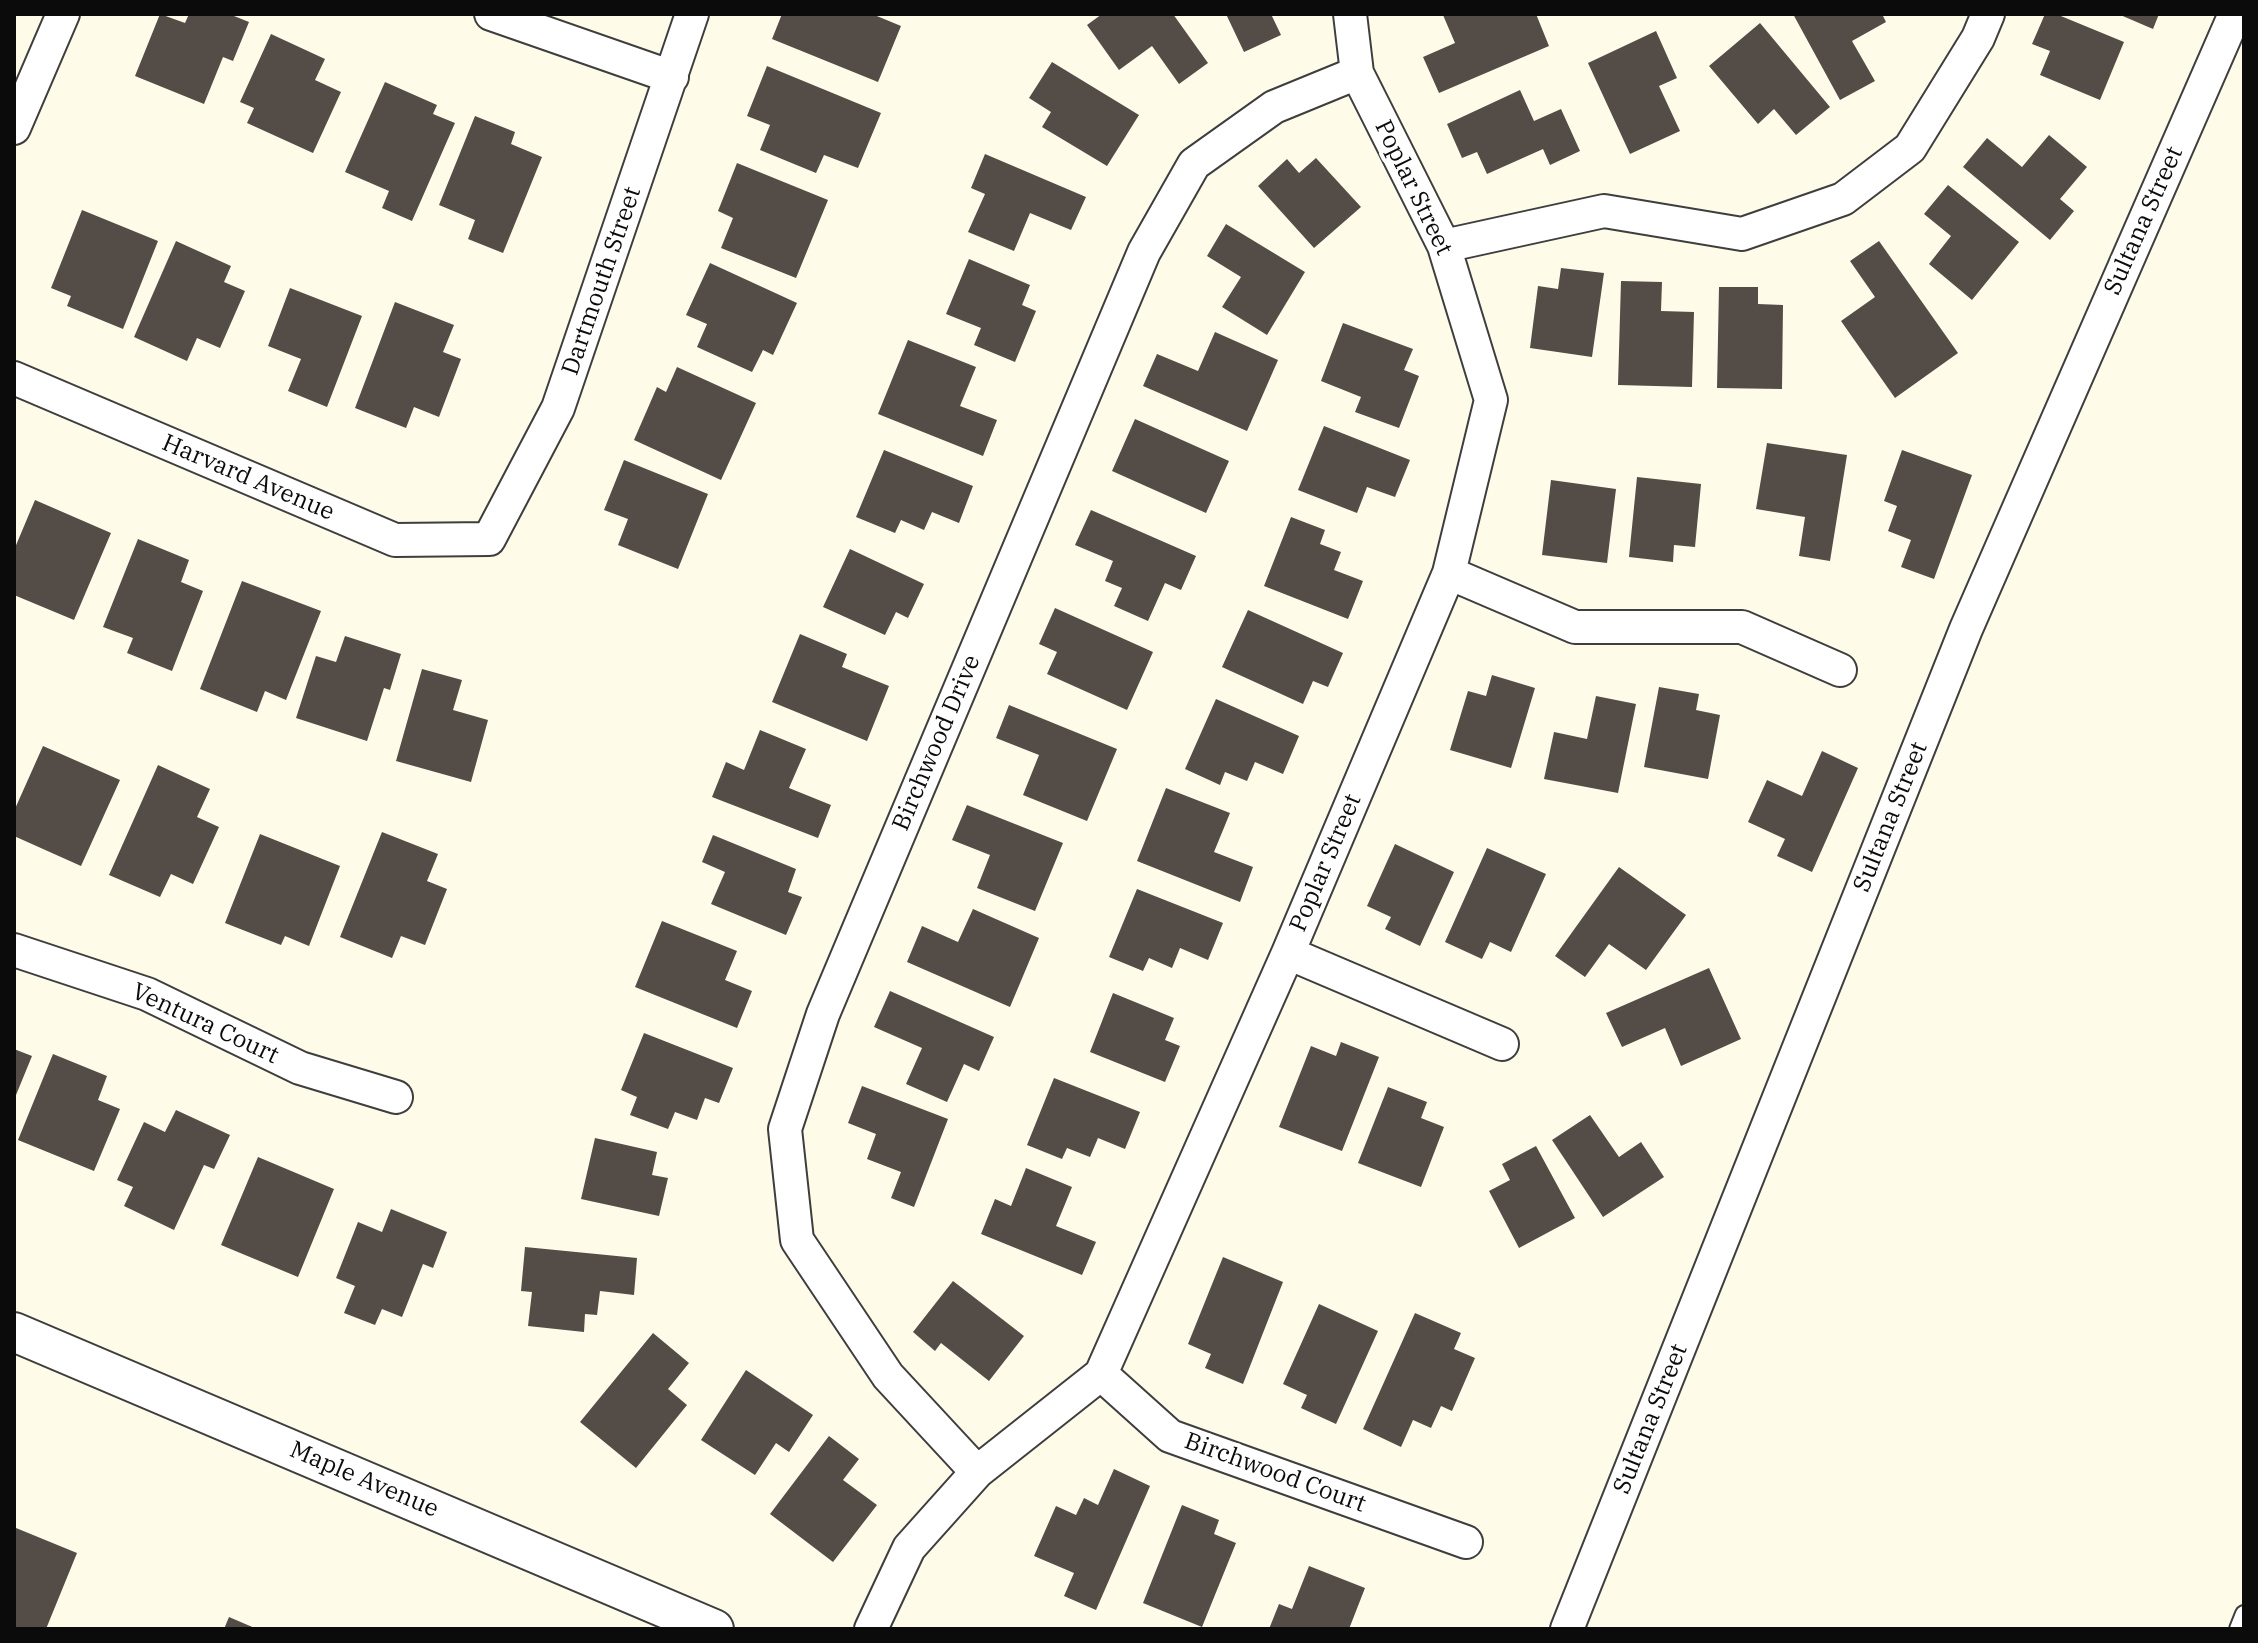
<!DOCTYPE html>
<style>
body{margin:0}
#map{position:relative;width:2258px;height:1643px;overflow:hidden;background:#fffbe9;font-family:"IBM Plex Serif",serif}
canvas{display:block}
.frame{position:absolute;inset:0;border:16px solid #0b0b0b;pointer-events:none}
</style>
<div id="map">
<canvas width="2258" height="1643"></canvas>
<div class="frame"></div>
</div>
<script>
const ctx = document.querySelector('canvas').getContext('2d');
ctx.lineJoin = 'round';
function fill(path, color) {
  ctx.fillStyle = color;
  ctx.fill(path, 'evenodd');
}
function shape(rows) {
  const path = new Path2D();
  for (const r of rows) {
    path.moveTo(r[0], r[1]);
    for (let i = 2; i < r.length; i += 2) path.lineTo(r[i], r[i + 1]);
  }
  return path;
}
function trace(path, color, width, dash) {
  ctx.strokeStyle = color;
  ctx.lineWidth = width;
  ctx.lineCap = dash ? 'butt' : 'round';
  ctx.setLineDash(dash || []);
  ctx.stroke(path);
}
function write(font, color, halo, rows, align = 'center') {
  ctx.font = font + ' "IBM Plex Serif",serif';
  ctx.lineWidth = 8;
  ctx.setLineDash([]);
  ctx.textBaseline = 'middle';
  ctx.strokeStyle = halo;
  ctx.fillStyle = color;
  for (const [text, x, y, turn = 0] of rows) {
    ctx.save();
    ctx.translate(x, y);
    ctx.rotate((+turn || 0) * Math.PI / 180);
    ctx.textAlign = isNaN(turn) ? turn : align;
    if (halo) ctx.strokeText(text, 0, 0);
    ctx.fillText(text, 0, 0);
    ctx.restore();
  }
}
fill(shape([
 [160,14,185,23,189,14,229,14,249,22,233,61,223,57,204,104,135,76],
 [782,14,872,14,901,26,878,82,772,39],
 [1102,14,1173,14,1208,63,1179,84,1152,46,1119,70,1087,25],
 [1226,14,1271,14,1281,35,1244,52],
 [1536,14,1549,46,1439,93,1423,57,1455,43,1443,15],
 [1793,14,1882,14,1886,22,1852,41,1875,81,1840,100],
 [2045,14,2056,14,2124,42,2100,100,2040,75,2050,51,2032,44],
 [2118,14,2159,14,2153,29],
 [1760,23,1830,107,1796,135,1774,109,1758,124,1709,66],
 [1656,31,1677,78,1659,86,1680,131,1630,154,1588,63],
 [271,34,325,59,315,80,341,92,313,153,247,123,254,108,240,102],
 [1052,62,1139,115,1107,166,1042,127,1051,112,1029,98],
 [767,66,881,113,858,168,824,155,816,173,760,150,770,125,747,116],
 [385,82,437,105,433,114,455,123,412,221,382,208,389,191,345,172],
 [1520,90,1534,121,1561,109,1580,151,1550,165,1543,149,1487,174,1477,152,1462,158,1447,124],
 [475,116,515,132,511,144,542,157,503,253,468,239,475,220,439,205],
 [2049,135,2087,167,2060,199,2074,211,2050,240,1963,167,1987,138,2022,167],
 [985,154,1086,197,1071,230,1030,213,1014,251,968,232,985,194,971,188],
 [1316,158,1361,207,1314,248,1258,186,1287,159,1299,173],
 [737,163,828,200,796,278,721,248,733,218,718,211],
 [1948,185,2019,242,1972,300,1929,264,1951,236,1924,214],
 [82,210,158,241,123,329,67,306,71,296,51,288],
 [1226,224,1305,272,1267,335,1222,307,1241,277,1207,256],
 [176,241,231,266,224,282,245,291,220,348,197,338,187,361,134,337],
 [1879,241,1958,353,1895,398,1841,321,1875,297,1850,261],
 [969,259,1030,285,1022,305,1036,311,1015,362,974,345,981,328,946,314],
 [710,263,797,303,773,355,763,350,752,372,697,347,707,324,686,315],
 [1561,268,1604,273,1592,357,1530,348,1538,286,1558,289],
 [1621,281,1662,282,1661,311,1694,312,1692,387,1618,385],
 [1719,287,1758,287,1758,304,1783,305,1782,389,1717,388],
 [290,288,362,316,327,407,288,391,301,359,268,346],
 [395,302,454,325,443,352,461,359,439,417,414,407,406,428,355,408],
 [1343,323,1413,349,1404,370,1419,376,1399,428,1355,412,1361,397,1321,381],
 [1215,332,1278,360,1247,431,1143,386,1157,354,1198,371],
 [908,340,976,367,960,406,997,420,983,456,878,414],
 [677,367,756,403,721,480,634,440,657,387,666,392],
 [1135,419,1229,461,1206,513,1112,471],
 [1324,426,1410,460,1395,497,1367,487,1357,513,1298,490],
 [1767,443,1847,455,1830,561,1799,556,1805,517,1756,509],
 [884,450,973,486,959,523,932,512,924,530,901,520,895,533,856,517],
 [1902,450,1972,475,1934,579,1901,567,1911,540,1888,531,1897,506,1884,501],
 [624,460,708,494,678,569,618,545,628,519,604,510],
 [1637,477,1701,484,1695,547,1674,545,1673,562,1629,557],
 [1551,480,1616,489,1607,563,1542,555],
 [35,500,111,533,74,620,14,595,14,550],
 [1091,510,1196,556,1181,590,1165,583,1148,621,1114,606,1122,588,1105,581,1113,561,1075,545],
 [1291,517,1325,530,1320,544,1341,552,1334,570,1363,581,1348,619,1264,586],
 [138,539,189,560,181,582,203,591,172,671,127,653,133,638,103,627],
 [850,549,924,584,908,618,896,612,885,635,823,607],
 [242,581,321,611,286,700,265,691,257,712,200,689],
 [1055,608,1153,652,1127,710,1047,674,1057,652,1039,644],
 [1248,610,1343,653,1328,687,1313,681,1303,704,1222,667],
 [800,634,847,654,842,667,889,686,867,741,772,702],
 [345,636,401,654,390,690,384,688,367,741,296,718,316,656,336,662],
 [422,669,462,680,453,710,488,720,471,782,396,761],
 [1492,675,1535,688,1511,768,1450,750,1468,691,1486,696],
 [1659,687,1699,694,1696,710,1720,715,1708,779,1644,767],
 [1596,696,1636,704,1618,793,1544,779,1554,732,1587,739],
 [1216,699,1299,736,1283,774,1255,762,1247,781,1225,772,1220,785,1185,769],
 [1009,705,1117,749,1087,821,1023,795,1039,755,996,738],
 [760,730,806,749,789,788,831,805,818,838,712,797,726,762,744,770],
 [43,746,120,780,81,866,14,836,14,811],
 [1822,751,1858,768,1812,872,1777,856,1785,839,1748,822,1767,780,1802,796],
 [158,765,210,789,197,817,219,827,193,884,171,874,160,897,109,875],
 [1166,788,1230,813,1214,852,1253,867,1240,902,1137,861],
 [967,805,1063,843,1035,911,977,888,990,855,952,840],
 [382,832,438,854,427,881,447,889,425,945,401,936,392,958,340,937],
 [260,834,340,866,309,946,285,936,281,945,225,923],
 [713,835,796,869,788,892,802,897,786,935,711,904,725,872,702,862],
 [1395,844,1454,872,1420,946,1385,929,1391,917,1367,906],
 [1487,848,1546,874,1511,952,1490,942,1482,959,1445,942],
 [1619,867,1686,915,1646,970,1609,944,1585,977,1555,956],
 [1137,889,1223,923,1208,960,1180,948,1172,968,1149,958,1143,971,1109,957],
 [973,909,1039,938,1010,1007,907,962,922,926,958,942],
 [662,921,737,951,725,980,752,991,737,1028,635,987],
 [1709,968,1741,1039,1681,1066,1665,1028,1622,1047,1606,1013],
 [890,991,994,1037,979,1071,964,1064,947,1102,906,1084,922,1048,874,1027],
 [1113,993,1174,1018,1165,1040,1180,1046,1165,1082,1090,1052],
 [644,1033,733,1068,719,1103,705,1098,697,1120,675,1112,668,1129,630,1115,637,1097,621,1090],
 [1341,1042,1379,1057,1342,1151,1279,1127,1311,1046,1336,1056],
 [14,1049,32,1056,14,1100],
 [53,1054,107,1076,98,1100,120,1109,94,1171,18,1140],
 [1054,1078,1140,1112,1125,1149,1098,1138,1090,1157,1067,1148,1062,1159,1027,1145],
 [862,1086,948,1119,914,1207,891,1198,901,1172,867,1159,876,1134,848,1123],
 [1388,1087,1427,1102,1421,1118,1444,1127,1421,1187,1358,1163],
 [176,1110,230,1135,214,1169,204,1165,174,1230,124,1206,133,1187,117,1180,144,1122,165,1132],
 [1590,1115,1619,1157,1641,1142,1664,1177,1603,1217,1552,1140],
 [595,1138,657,1152,652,1175,668,1178,659,1216,581,1199],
 [1536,1146,1575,1218,1519,1248,1489,1191,1510,1180,1502,1164],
 [258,1157,334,1189,298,1277,221,1245],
 [1026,1168,1072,1187,1056,1226,1096,1242,1082,1275,981,1234,995,1199,1011,1206],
 [391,1209,447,1232,433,1268,423,1264,402,1317,382,1309,375,1325,344,1313,355,1286,336,1278,358,1222,382,1232],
 [525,1247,637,1258,634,1295,600,1291,597,1315,585,1314,584,1332,528,1326,532,1292,521,1291],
 [1223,1257,1283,1282,1243,1384,1205,1368,1211,1354,1188,1344],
 [953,1281,1024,1336,989,1381,941,1343,935,1351,913,1332],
 [1319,1304,1378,1331,1336,1424,1301,1408,1307,1395,1283,1384],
 [1415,1313,1461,1333,1454,1349,1475,1358,1452,1411,1441,1406,1431,1428,1413,1420,1401,1447,1363,1429],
 [653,1333,689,1363,668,1389,687,1405,636,1468,580,1422],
 [746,1370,813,1415,789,1452,776,1443,755,1475,701,1440],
 [829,1436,859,1459,843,1480,877,1505,833,1562,770,1514],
 [1114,1469,1150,1486,1096,1610,1064,1596,1074,1573,1034,1556,1056,1506,1076,1515,1084,1498,1098,1505],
 [1182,1505,1219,1520,1214,1534,1236,1543,1202,1627,1143,1603],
 [16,1528,77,1553,46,1629,14,1629],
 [1309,1566,1365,1588,1349,1629,1269,1629,1279,1604,1292,1609],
 [229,1617,257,1629,224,1629]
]), '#544c46');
const service = shape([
 [2238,1629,2244,1614]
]);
const minor = shape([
 [491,14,672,77],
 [14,128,63,14],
 [1444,246,1604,211,1742,234,1843,199,1910,148,1978,38,1988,14],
 [14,378,395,540,489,539,558,408,692,14],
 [1449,573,1575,627,1742,627,1840,670],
 [14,950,147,994,300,1068,396,1097],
 [1288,953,1502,1044],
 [1101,1374,1170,1436,1466,1542],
 [977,1472,888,1376,797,1240,785,1129,823,1014,1144,252,1194,164,1274,107,1357,73],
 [871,1629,909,1548,977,1472,1101,1374,1288,953,1449,573,1491,400,1444,246,1357,73,1350,14],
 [1567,1629,1966,629,2235,14]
]);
const tertiary = shape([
 [14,1332,714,1629]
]);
trace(service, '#3e3e3e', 20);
trace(minor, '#3e3e3e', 36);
trace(tertiary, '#3e3e3e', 42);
trace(service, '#fff', 16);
trace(minor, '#fff', 32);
trace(tertiary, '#fff', 38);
write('24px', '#0b0b0b', '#fff', [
 ["Poplar Street",1413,188,64],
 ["Sultana Street",2144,221,-66],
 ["Dartmouth Street",602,281,-71],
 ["Harvard Avenue",248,478,23],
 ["Birchwood Drive",937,743,-67],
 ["Sultana Street",1891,817,-68],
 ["Poplar Street",1326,863,-67],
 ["Ventura Court",205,1024,25],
 ["Sultana Street",1651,1419,-68],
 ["Birchwood Court",1275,1473,20],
 ["Maple Avenue",364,1480,23]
]);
</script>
